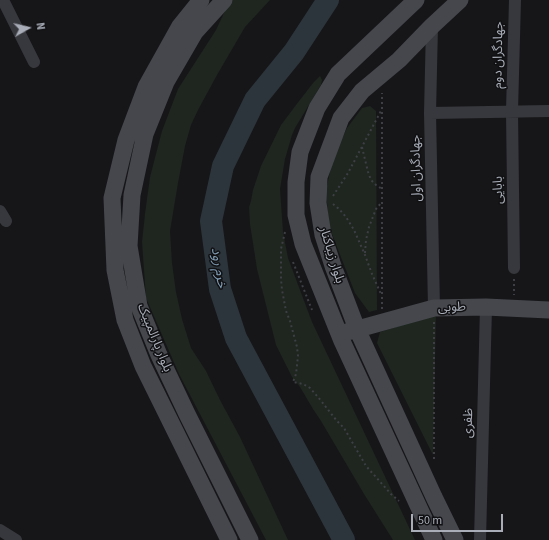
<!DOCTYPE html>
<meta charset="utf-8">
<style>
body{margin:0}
#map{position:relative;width:549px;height:540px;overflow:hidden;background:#161618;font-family:"Source Sans 3",sans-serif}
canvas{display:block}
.north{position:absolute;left:8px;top:8px;width:40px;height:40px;-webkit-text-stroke:3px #111113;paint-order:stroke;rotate:82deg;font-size:11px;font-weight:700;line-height:16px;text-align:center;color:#a8adb8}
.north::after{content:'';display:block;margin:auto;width:14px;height:18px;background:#a8adb8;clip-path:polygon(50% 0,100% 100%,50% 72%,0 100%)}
.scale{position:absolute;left:411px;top:514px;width:92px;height:18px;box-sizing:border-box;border:2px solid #a8adb8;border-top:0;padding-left:5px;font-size:12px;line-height:14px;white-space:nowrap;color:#a8adb8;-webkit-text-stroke:3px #111113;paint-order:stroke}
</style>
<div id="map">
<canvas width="549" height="540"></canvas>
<div class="north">N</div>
<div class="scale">50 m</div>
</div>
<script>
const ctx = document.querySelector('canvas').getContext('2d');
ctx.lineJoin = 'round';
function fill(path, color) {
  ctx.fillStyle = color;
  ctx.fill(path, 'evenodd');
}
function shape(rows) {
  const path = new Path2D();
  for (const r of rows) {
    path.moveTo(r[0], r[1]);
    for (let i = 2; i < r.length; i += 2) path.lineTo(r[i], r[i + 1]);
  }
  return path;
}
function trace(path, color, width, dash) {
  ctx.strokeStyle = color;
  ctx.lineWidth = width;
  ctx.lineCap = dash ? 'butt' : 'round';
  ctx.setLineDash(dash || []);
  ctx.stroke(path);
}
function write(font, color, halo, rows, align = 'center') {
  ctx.font = font + ' "Source Sans 3","Noto Sans Arabic",sans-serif';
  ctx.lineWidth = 3;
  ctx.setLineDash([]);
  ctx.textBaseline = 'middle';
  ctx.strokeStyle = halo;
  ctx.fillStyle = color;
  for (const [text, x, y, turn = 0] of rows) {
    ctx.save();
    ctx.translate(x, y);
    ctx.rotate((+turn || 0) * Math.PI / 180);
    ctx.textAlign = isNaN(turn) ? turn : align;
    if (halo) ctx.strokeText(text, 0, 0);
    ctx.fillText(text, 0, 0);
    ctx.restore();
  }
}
fill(shape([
 [230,0,270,0,245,27,217,75,198,110,191,125,185,146,178,183,170,231,172,263,176,292,182,319,191,348,206,371,220,400,240,437,288,540,266,540,179,374,146,298,142,242,145,214,150,177,162,131,178,89,216,30],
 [320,76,322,80,321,85,295,128,292,135,285,159,280,189,283,232,288,258,312,322,415,540,393,540,364,494,321,421,313,409,300,387,292,377,276,345,257,269,250,224,249,207,251,201,253,190,261,166,281,125,296,105,313,83],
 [370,106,376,111,377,310,369,312,355,293,337,247,329,226,326,191,333,157,347,128,362,108],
 [436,314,433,455,377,343,380,332]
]), '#1e261f');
trace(shape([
 [328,0,294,52,255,100,223,166,211,221,220,289,236,338,344,540]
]), '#2c353c', 22);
trace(shape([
 [362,147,368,172,371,180,376,185,382,189],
 [333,196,348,173,382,109],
 [333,204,339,209,346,217,354,230,365,255,372,274,381,294],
 [285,232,281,249,281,279,282,290,286,311,290,321,297,347,298,356,296,374,293,382,303,384,310,388,318,397,337,421,344,428,366,466,391,494,399,501],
 [365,253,366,240,369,227,376,209,382,202],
 [293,262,312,310],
 [514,279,514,295],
 [382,309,382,93],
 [434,322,434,460]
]), '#3d3f44', 2, [2, 3]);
trace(shape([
 [3,0,34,62],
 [432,26,430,113,434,308],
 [430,113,549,111],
 [0,211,6,221],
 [514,268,512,111,515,0],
 [0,530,16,540],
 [480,540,486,307]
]), '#37383d', 12);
trace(shape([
 [201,0,180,26,146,87,126,140,112,198,115,270,125,320,143,366,229,540],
 [224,0,195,32,166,82,145,134,132,195,129,246,139,306,159,355,187,414,250,540],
 [416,0,338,74,317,108,300,152,296,182,296,215,303,244,342,341,434,540],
 [347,332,434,308,486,307,549,310],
 [455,540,434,497,357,329,333,266,323,235,318,203,319,177,341,118,362,91,399,60,432,26,460,0]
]), '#45474d', 17);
write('13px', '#a8adb8', '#111113', [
 ["جهادگران دوم",499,55,-89],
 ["جهادگران اول",417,168,-91],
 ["بابایی",499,190,-91],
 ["بلوار زیباکنار",331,255,73],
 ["طوبی",452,308,-2],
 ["بلوار پارالمپیک",154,338,68],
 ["ظفری",469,423,-88]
]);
write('italic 14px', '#7f9bb3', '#111113', [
 ["خرم رود",218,268,81]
]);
</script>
